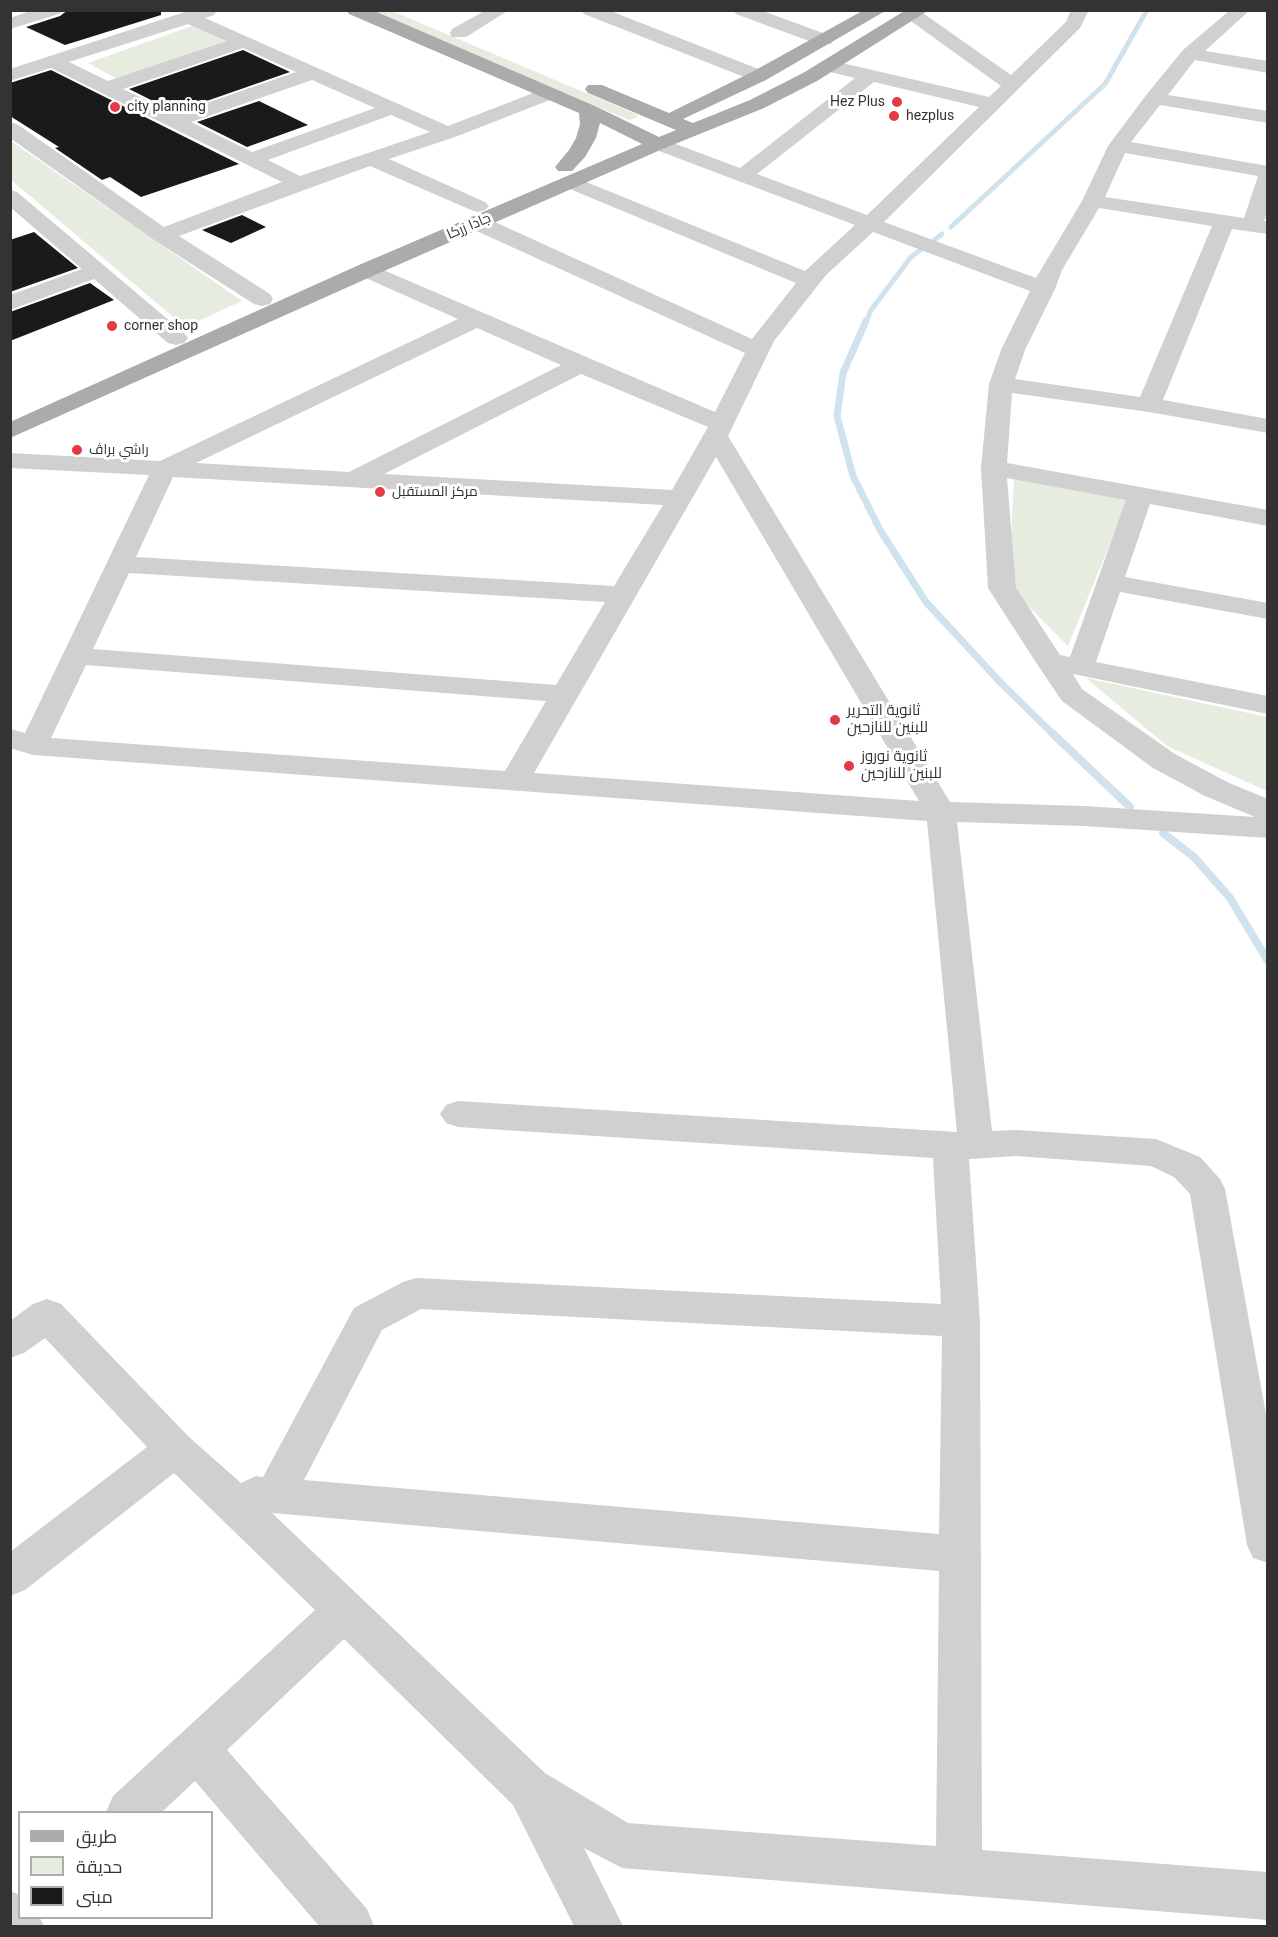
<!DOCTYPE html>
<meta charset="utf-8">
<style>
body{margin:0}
#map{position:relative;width:1278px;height:1937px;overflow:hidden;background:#fff;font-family:Roboto,Cairo,sans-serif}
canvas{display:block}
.frame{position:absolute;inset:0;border:12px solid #333;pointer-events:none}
.legend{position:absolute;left:18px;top:1811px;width:195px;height:108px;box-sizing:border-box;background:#fff;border:2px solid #adadad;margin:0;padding:8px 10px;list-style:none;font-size:18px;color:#333}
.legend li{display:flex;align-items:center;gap:12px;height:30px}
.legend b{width:30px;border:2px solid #adadad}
</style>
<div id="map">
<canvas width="1278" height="1937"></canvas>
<div class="frame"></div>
<ul class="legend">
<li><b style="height:8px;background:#ababab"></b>طريق</li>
<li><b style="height:16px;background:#e6ecdf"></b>حديقة</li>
<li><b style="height:16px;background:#1a1a1a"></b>مبنى</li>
</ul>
</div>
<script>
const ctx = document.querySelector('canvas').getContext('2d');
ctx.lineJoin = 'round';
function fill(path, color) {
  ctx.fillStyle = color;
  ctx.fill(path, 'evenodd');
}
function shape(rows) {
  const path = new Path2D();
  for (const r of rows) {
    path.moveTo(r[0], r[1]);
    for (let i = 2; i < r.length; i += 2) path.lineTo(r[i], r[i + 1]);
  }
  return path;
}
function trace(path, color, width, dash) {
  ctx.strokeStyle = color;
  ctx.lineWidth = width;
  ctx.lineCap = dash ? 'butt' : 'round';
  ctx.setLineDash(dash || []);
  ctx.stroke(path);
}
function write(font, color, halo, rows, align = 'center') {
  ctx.font = font + ' Roboto,Cairo,sans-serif';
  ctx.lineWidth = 6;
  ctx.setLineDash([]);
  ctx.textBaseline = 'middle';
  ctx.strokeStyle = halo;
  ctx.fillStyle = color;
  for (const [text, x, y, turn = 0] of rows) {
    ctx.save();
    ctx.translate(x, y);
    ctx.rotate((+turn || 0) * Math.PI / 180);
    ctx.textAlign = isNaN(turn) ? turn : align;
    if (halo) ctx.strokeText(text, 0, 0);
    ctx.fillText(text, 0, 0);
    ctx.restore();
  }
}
fill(shape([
 [368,11,392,11,638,115,636,118,629,120],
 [195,25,229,41,117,79,88,63],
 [10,141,11,141,242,301,185,327,11,180],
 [1014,477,1128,500,1068,646,1009,587],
 [1086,678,1267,717,1267,791,1167,746]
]), '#e6ecdf');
trace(shape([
 [951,227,1105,84,1147,10],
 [933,241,942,234],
 [866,322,871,310,911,257,923,248]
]), '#cfe2ee', 5);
trace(shape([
 [866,321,843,373,837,416,853,476,880,530,926,602,1001,683,1053,734]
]), '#cfe2ee', 7);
trace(shape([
 [1052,733,1130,807],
 [1163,833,1194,857,1230,898,1268,961]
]), '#cfe2ee', 8);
fill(shape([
 [68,10,161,10,161,15,65,45,26,27,60,16],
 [243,50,290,72,175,112,129,89],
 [51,70,239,164,141,197,110,177,102,180,55,148,59,147,10,116,10,83],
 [259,101,308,125,247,147,197,122],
 [242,215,266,227,231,243,202,230],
 [34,232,78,268,10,292,10,240],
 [90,283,114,300,10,341,10,312]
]), '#1a1a1a');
fill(shape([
 [33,10,62,10,59,14,10,29,10,18,33,10],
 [191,10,217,10,214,15,205,18,448,126,541,90,548,88,555,90,558,94,555,98,455,137,389,159,485,202,489,206,485,210,478,212,471,210,370,166,179,236,270,294,273,299,270,304,262,306,254,304,154,240,10,138,10,122,17,124,164,227,282,182,51,68,10,81,10,69,191,10],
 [188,24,227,41,108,81,69,62,188,24],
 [243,48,296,72,175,114,123,89,243,48],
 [312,80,375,108,252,152,191,122,312,80],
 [391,115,430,132,300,176,268,160,391,115],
 [486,10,509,10,466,37,452,37,450,33,452,29,486,10],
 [581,10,608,10,766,72,769,76,766,80,752,80,584,14,581,10],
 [733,10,760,10,831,36,833,40,831,44,817,44,736,14,733,10],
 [1071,10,1089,10,1080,28,884,222,1036,278,1082,201,1108,146,1147,94,1183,50,1230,10,1250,10,1205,51,1268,61,1268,73,1195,60,1168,95,1268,111,1268,123,1160,105,1131,142,1268,166,1268,210,1264,221,1268,221,1268,234,1232,229,1163,400,1268,419,1268,433,1149,412,1012,393,1007,463,1268,510,1268,526,1150,504,1125,577,1268,603,1268,619,1120,592,1096,662,1268,696,1268,714,1073,674,1082,689,1175,754,1227,782,1268,799,1268,838,1084,826,957,822,992,1131,1016,1130,1156,1139,1200,1157,1220,1179,1225,1189,1268,1425,1268,1563,1253,1558,1247,1545,1190,1194,1174,1177,1151,1166,1016,1156,969,1159,980,1321,982,1850,1268,1872,1268,1920,622,1868,584,1848,623,1926,574,1926,513,1805,344,1639,227,1750,367,1909,374,1926,319,1926,195,1781,162,1812,106,1812,113,1796,315,1610,174,1473,25,1590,10,1596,10,1552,147,1447,45,1338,24,1353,10,1358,10,1321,33,1304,47,1299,61,1304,189,1437,241,1483,256,1476,263,1477,354,1308,403,1282,416,1278,941,1304,933,1158,458,1127,446,1123,440,1114,446,1105,458,1101,957,1132,927,821,33,755,10,748,10,729,25,733,149,475,10,468,10,453,160,461,458,319,359,275,356,270,359,265,367,263,715,412,745,353,470,228,467,223,470,218,478,217,486,218,752,339,796,283,565,187,562,183,565,179,572,177,579,179,805,271,855,225,651,148,648,144,651,140,665,140,740,168,855,78,822,70,820,66,822,62,829,60,989,97,1001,86,908,19,905,15,908,11,920,11,1011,75,1066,22,1071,10],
 [874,82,979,107,867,215,757,174,874,82],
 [1125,153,1258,176,1244,218,1105,197,1125,153],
 [1099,208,1212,226,1140,397,1015,379,1025,350,1055,289,1062,270,1099,208],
 [873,232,1030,291,1001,350,989,384,981,468,988,588,1035,661,1062,701,1153,768,1205,796,1255,817,1084,806,950,802,728,436,774,341,826,275,873,232],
 [477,328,561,365,349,472,196,463,477,328],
 [581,374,708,427,672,490,384,474,581,374],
 [716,457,919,801,534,773,716,457],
 [173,477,663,505,614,586,136,557,173,477],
 [1007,478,1126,500,1070,657,1060,655,1016,588,1007,478],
 [129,573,605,602,556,685,93,649,129,573],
 [86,665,546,701,505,771,51,738,86,665],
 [421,1309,942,1336,939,1534,304,1480,382,1330,421,1309],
 [272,1513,939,1571,936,1846,628,1823,545,1773,272,1513],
 [10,190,17,192,184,333,188,338,184,343,176,345,168,343,94,279,10,310,10,295,82,269,10,207,10,190],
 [10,1891,20,1895,20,1918,40,1918,44,1926,10,1926,10,1891]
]), '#d0d0d0');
fill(shape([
 [346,10,372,10,595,106,659,137,676,130,588,93,585,89,588,85,602,85,669,113,752,72,864,10,887,10,766,80,683,119,693,123,750,100,803,73,906,10,929,10,817,81,764,108,665,148,375,275,10,438,10,422,359,265,642,144,600,123,596,138,585,157,572,171,558,171,555,167,569,150,576,138,580,124,579,113,349,14,346,10]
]), '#ababab');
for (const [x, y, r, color] of [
 [897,102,6,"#e63946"],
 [115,107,6,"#e63946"],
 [894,116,6,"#e63946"],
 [112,326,6,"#e63946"],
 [77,450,6,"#e63946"],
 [380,492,6,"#e63946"],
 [835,720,6,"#e63946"],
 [849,766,6,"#e63946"]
]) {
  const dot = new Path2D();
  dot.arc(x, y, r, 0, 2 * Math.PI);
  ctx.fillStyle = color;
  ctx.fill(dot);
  trace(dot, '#fff', 2);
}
write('14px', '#333', '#fff', [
 ["Hez Plus",885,102,"right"],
 ["city planning",127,107],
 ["hezplus",906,116],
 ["corner shop",124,326],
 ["راشي براڤ",89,450],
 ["مركز المستقبل",392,492]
], 'left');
write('14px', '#333', '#fff', [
 ["جادا زرکا",469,227,-23]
]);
write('15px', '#333', '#fff', [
 ["ثانوية التحرير",847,711],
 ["للبنين للنازحين",847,728],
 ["ثانوية نوروز",861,757],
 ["للبنين للنازحين",861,774]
], 'left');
</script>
